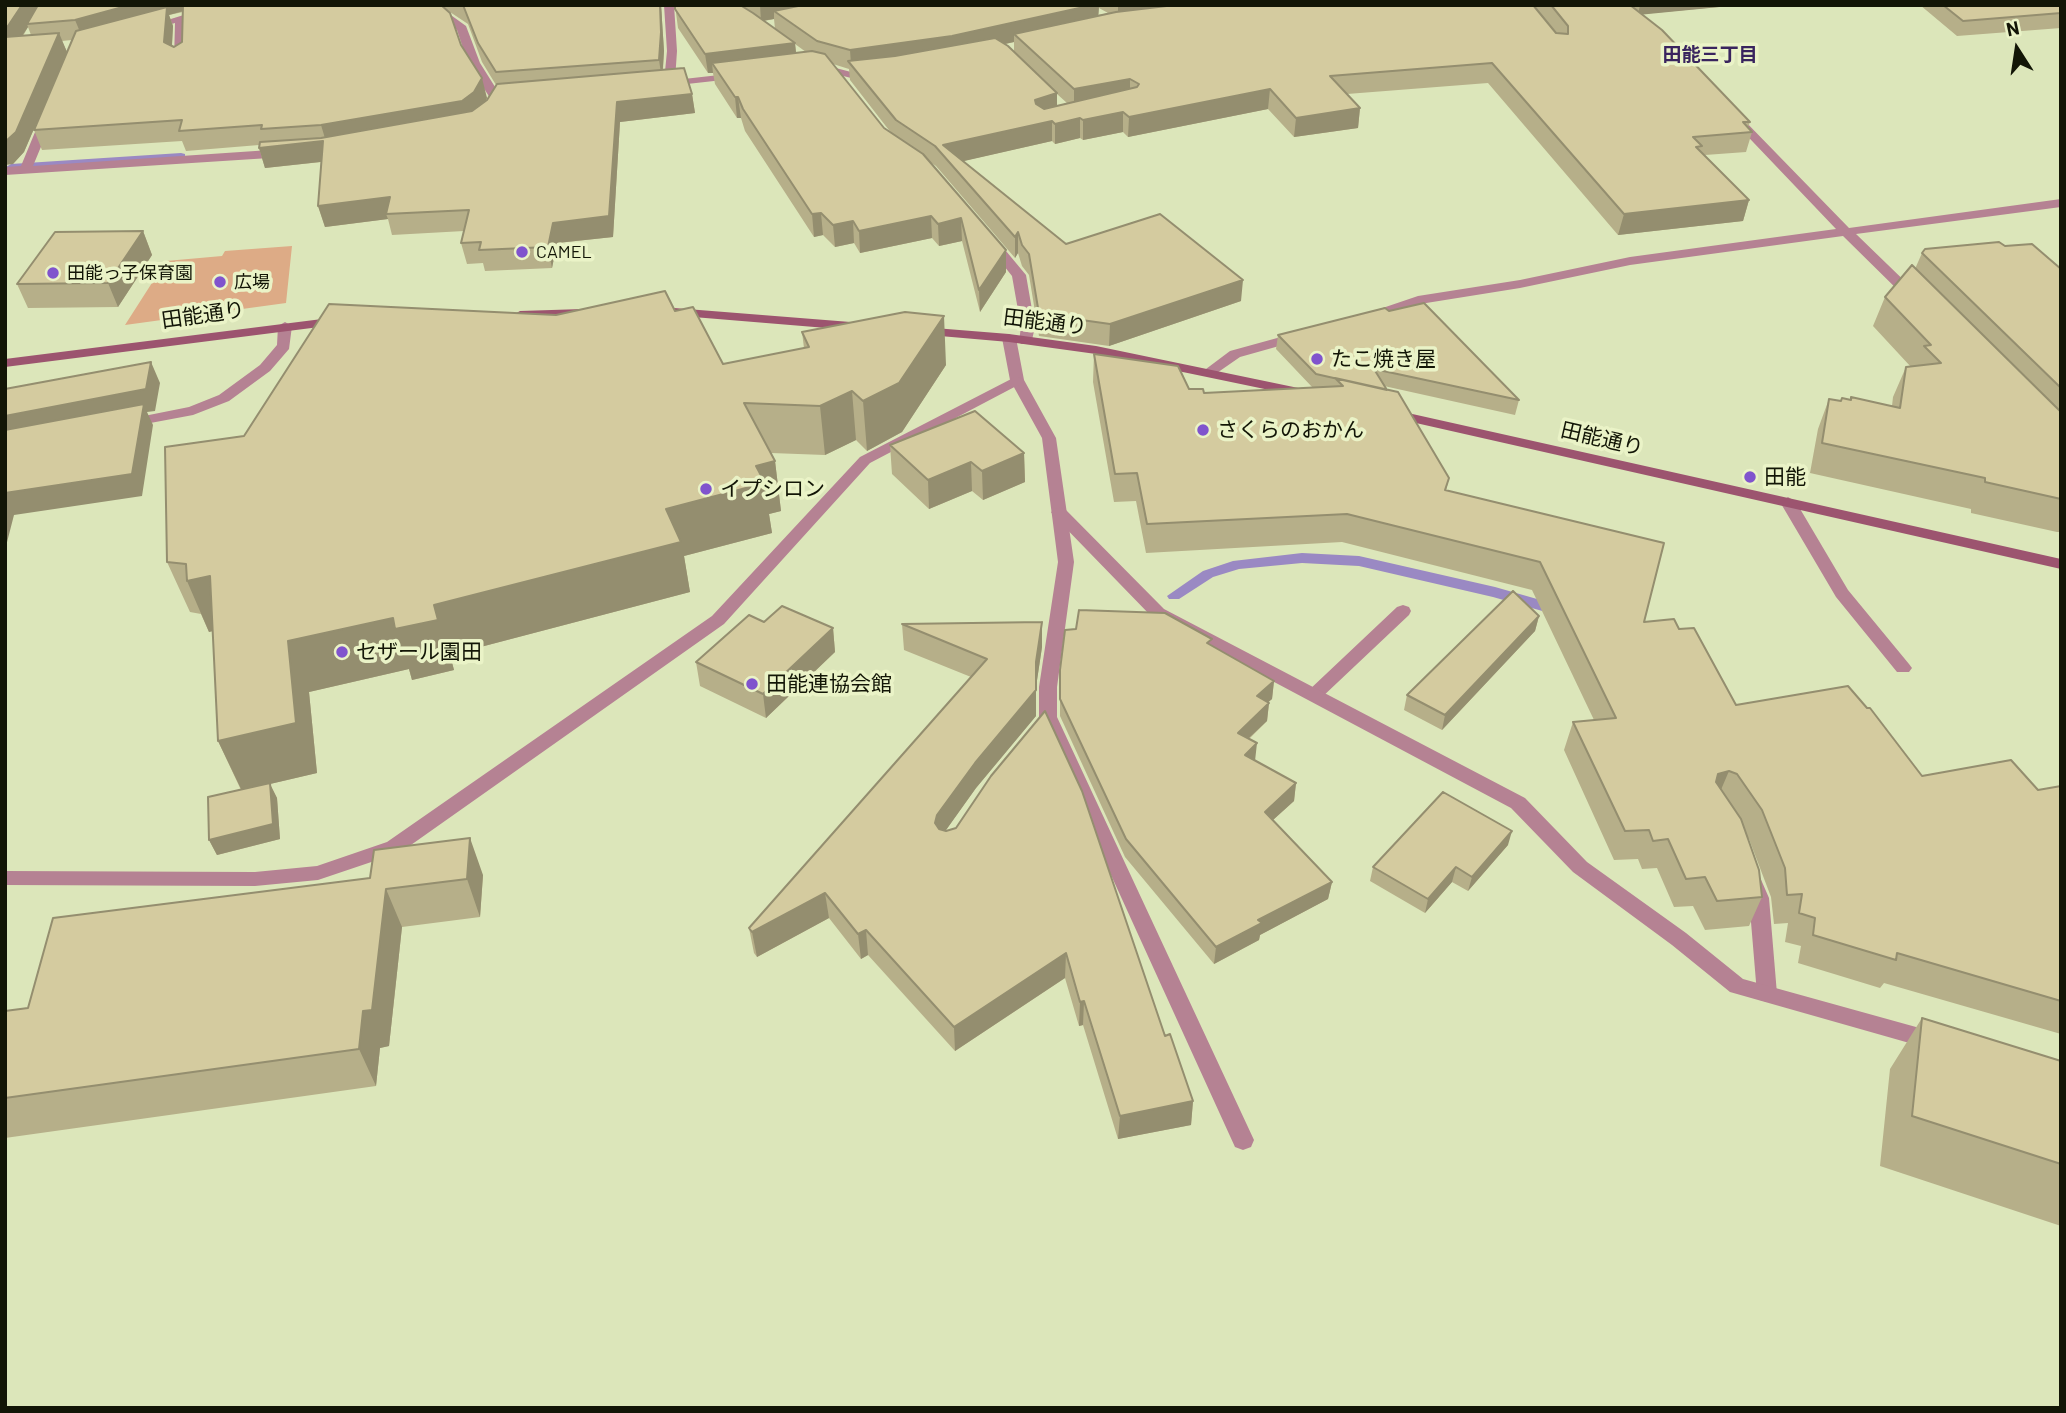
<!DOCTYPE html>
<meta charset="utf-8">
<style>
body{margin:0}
#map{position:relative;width:2066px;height:1413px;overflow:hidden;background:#dce6ba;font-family:Barlow,sans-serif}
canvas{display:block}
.frame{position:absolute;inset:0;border:7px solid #121506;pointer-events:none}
.north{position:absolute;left:1982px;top:14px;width:70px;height:70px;-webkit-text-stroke:5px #eaf3c7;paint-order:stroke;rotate:348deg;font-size:19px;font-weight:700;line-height:28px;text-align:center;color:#121506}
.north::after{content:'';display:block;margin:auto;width:24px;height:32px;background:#121506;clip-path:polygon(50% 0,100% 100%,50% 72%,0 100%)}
</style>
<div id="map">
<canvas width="2066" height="1413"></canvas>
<div class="frame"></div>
<div class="north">N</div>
</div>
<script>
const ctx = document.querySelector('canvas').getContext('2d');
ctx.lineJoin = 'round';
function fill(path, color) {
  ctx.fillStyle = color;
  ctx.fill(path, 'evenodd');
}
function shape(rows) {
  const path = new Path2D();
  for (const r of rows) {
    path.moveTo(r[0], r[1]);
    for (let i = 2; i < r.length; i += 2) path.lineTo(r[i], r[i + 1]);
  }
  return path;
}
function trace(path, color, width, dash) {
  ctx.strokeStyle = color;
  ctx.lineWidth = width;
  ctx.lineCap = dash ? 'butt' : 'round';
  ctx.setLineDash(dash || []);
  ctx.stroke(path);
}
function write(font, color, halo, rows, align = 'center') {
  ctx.font = font + ' Barlow,"Noto Sans JP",sans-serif';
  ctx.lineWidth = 7;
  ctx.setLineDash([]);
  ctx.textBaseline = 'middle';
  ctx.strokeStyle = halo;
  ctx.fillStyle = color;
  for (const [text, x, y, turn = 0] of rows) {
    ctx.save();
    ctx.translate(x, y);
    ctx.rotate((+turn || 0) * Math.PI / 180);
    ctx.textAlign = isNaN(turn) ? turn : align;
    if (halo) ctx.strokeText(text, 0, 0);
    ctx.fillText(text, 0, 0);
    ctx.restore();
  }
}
fill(shape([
 [292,246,286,303,125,325,166,261,222,256,225,251]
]), '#ddab86');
fill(shape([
 [181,153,185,154,185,158,11,170,6,167,11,164,181,153],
 [1302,553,1359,556,1495,587,1565,607,1567,611,1560,616,1493,597,1359,566,1302,563,1239,569,1213,577,1179,599,1169,599,1167,596,1203,571,1233,561,1302,553]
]), '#9a89c3');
fill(shape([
 [1009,334,1016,338,1024,380,1056,438,1074,562,1057,687,1057,717,1254,1140,1251,1147,1243,1150,1235,1147,1039,717,1039,687,1058,562,1042,438,1010,380,1002,338,1009,334],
 [1788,497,1796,502,1848,590,1909,664,1912,668,1909,672,1897,672,1836,597,1780,502,1788,497],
 [1403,605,1409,607,1411,611,1409,615,1320,699,1308,699,1305,695,1308,691,1397,607,1403,605],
 [1752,873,1759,875,1769,898,1777,994,1774,1000,1767,1002,1760,1000,1757,994,1749,898,1742,880,1745,875,1752,873]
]), '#b58293');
fill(shape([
 [402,5,420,5,448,13,466,26,480,63,502,98,493,112,483,110,490,98,468,63,457,30,440,17,402,5],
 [664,5,674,5,677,51,675,80,737,73,741,74,741,78,660,87,658,85,664,82,667,51,664,5],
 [203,9,208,12,207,14,188,20,185,25,184,63,174,61,175,23,150,30,145,27,203,9],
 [832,67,851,72,873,70,879,73,873,76,851,78,828,72,828,68,832,67],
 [1737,115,1741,117,1849,228,2061,199,2061,207,1856,234,1919,295,1921,298,1914,302,1909,301,1843,236,1630,265,1520,288,1420,304,1366,320,1359,316,1418,296,1520,280,1630,257,1836,229,1733,121,1733,117,1737,115],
 [46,116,52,120,33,166,285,149,291,153,285,157,5,175,5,167,21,166,40,120,46,116],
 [991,238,996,239,1026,275,1035,327,1031,344,1021,344,1019,341,1021,327,1012,276,985,242,991,238],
 [285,322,292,326,289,349,270,371,229,401,193,415,129,427,122,423,129,419,189,407,219,395,260,365,277,345,278,326,285,322],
 [1299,332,1306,336,1304,339,1240,357,1214,375,1209,376,1202,372,1230,351,1299,332],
 [1017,376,1024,380,1022,383,870,463,724,624,401,852,318,880,255,886,5,885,5,871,255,872,317,866,387,842,712,616,860,457,1017,376],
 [1059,507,1065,509,1164,609,1525,798,1587,862,1686,933,1743,979,1934,1032,1941,1035,1944,1041,1941,1047,1934,1050,1730,992,1672,945,1573,872,1511,808,1152,617,1053,515,1051,512,1059,507]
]), '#b58293');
fill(shape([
 [674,308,863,323,870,327,863,331,669,315,669,309,674,308],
 [583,309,590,313,588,316,520,319,513,315,520,311,583,309],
 [338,317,345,321,343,324,5,367,5,359,338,317],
 [922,327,1009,334,1096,346,1308,390,1315,394,1308,398,1096,354,1009,342,917,334,915,331,922,327],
 [1390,409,2061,559,2061,569,1385,416,1383,413,1385,410,1390,409]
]), '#9c546f');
fill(shape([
 [5,5,661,5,664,51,663,70,692,94,695,113,620,122,613,237,557,243,552,268,485,271,483,263,467,264,461,243,464,231,392,235,388,219,325,227,318,206,321,162,265,168,259,148,259,145,186,151,182,141,42,150,34,130,72,40,62,41,67,52,24,152,13,164],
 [447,10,468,24,482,62,496,85,487,100,485,102,487,98,461,45],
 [183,12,182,42,174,47,172,46,173,26,169,15],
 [28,27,31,35,23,36],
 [675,5,1740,5,1642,14,1750,122,1748,127,1752,132,1746,152,1705,155,1749,200,1743,221,1618,235,1488,83,1347,94,1360,108,1358,128,1294,137,1268,109,1128,137,1123,132,1083,140,1080,138,1055,144,1052,141,963,161,1066,244,1241,301,1109,346,1039,336,1029,275,1022,266,1018,253,1015,258,936,166,930,162,1006,250,1006,272,980,312,962,241,939,246,932,238,860,253,854,243,835,247,823,235,814,237,745,131,741,118,737,118,715,84,713,73,708,73,678,28],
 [1099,8,1108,13,1098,15],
 [774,19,775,29,764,21],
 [1014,42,1014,51,1005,44],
 [795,44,806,52,796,53],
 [833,64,849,69,850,80,892,134,884,128],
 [1057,94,1067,103,1057,106],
 [1920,5,2061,5,2061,28,1957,36],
 [143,231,152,255,118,307,28,308,17,284],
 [2005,246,2061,269,2061,532,2057,532,1971,513,1971,509,1810,473,1818,429,1829,399,1841,401,1842,398,1850,400,1851,397,1892,406,1893,397,1906,367,1911,367,1873,326,1885,297,1915,269,1922,253],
 [675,311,723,364,804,348,802,332,946,365,902,432,867,451,856,440,825,455,771,453,775,461,781,511,769,514,772,533,684,556,690,592,450,655,454,670,412,680,409,669,309,692,317,773,270,784,277,798,280,839,217,855,209,840,241,790,218,741,213,631,209,632,201,614,190,612,167,562,244,436,556,315],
 [1389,311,1519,400,1515,415,1384,386,1449,478,1446,491,1644,622,1679,629,1736,705,1922,776,2038,790,2061,786,2061,1034,1884,983,1880,988,1798,963,1801,946,1785,942,1788,923,1774,924,1771,897,1749,839,1746,835,1762,897,1749,926,1705,930,1693,906,1674,907,1657,868,1642,869,1638,859,1614,860,1564,750,1573,722,1594,720,1532,590,1342,542,1146,553,1136,501,1114,502,1093,382,1094,354,1189,389,1204,393,1313,388,1276,349,1278,335],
 [890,445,1024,453,1025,482,983,500,972,491,929,509,892,474],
 [1539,616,1535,631,1442,730,1404,710,1407,695],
 [764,622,833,628,835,652,766,718,700,686,696,662],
 [902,624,1042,647,1036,687,1036,716,976,788,945,831,1165,1036,1193,1101,1191,1125,1118,1139,1083,1025,1079,1026,1065,978,955,1051,868,955,861,959,829,918,757,957,754,953,749,928,971,677,904,650],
 [1076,629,1212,646,1274,681,1272,699,1268,702,1269,703,1267,721,1249,739,1255,760,1296,783,1294,801,1273,820,1332,882,1328,899,1260,935,1259,940,1214,964,1125,857,1060,716,1060,670],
 [1508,845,1468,891,1452,882,1425,913,1370,881,1373,867],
 [483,875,480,917,402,927,389,1046,380,1048,376,1086,5,1138,5,1011,28,1008,53,918],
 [1922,1018,2061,1061,2061,1226,1880,1166,1890,1069]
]), '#b6af89');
fill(shape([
 [22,5,41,5,27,24,28,27,16,45,5,47,5,27],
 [130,5,197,5,198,7,169,15,173,26,171,61,83,39,75,20],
 [660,5,661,5,664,51,662,80,659,60],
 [760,5,846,5,774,11,774,19,761,21],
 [1093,5,1099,5,1098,23,1014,34,1014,42,953,55,851,64,850,50],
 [1118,5,1179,5,1118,19],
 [1640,5,1740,5,1638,15],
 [59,33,67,52,24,152,13,164,5,165,5,142],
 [795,43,797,62,712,63,713,73,708,73,705,54],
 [482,78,487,98,479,112,327,145,321,125],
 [1130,79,1130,98,1074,109,1074,89],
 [1270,89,1268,109,1128,137,1129,117],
 [1057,93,1057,113,1035,120,1035,100],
 [692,94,695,113,620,122,613,237,557,243,552,268,548,247,553,223,617,102],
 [735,97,738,97,741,118,737,118],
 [1360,108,1358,128,1294,137,1296,118],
 [1123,112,1123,132,1083,140,1083,120],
 [1080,118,1080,138,1055,144,1055,124],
 [1052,121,1052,141,951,164,943,145],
 [323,141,329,161,265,168,259,148],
 [390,197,386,214,388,219,325,227,318,206],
 [1749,200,1743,221,1618,235,1624,214],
 [821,213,823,235,814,237,812,214],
 [931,216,932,238,860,253,859,231],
 [961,218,962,241,939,246,938,224],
 [853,221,854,243,835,247,833,225],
 [143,231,152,255,118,307,108,283],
 [1018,232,1018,253,1015,258,1015,237],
 [1006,250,1006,272,980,312,979,290],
 [1243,280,1241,301,1109,346,1110,324],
 [944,316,946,365,902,432,867,451,863,401],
 [151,362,160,383,155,411,147,412,153,425,142,496,14,515,5,550,5,416],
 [852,391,856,440,825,455,820,406],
 [1024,453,1025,482,983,500,982,471],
 [775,461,781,511,769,514,772,533,684,556,690,592,450,655,454,670,412,680,409,669,309,692,317,773,270,784,277,798,280,839,217,855,209,840,242,791,218,741,288,641,666,509,756,466],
 [971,462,972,491,929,509,928,480],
 [210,576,232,626,209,632,187,581],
 [1539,616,1535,631,1442,730,1445,715],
 [1042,622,1042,647,1036,687,1036,662],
 [833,628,835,652,766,718,763,694],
 [1274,681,1272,699,1255,714,1257,696],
 [1036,690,1036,716,976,788,939,840,935,823,937,815,975,763],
 [1269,703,1267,721,1236,750,1238,733],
 [1257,743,1255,761,1245,755],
 [1729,771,1717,799,1707,803,1718,774],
 [1296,783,1294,801,1263,829,1265,812],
 [1512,831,1508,845,1468,891,1472,877],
 [470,838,483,875,480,917,467,879],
 [1456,867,1452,882,1425,913,1428,899],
 [1332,882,1328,899,1260,935,1259,940,1214,964,1216,947,1258,920],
 [386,889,402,927,389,1046,380,1048,376,1086,359,1049,363,1011],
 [825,893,829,918,757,957,752,932],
 [866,930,868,955,861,959,858,934],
 [1066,953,1065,978,955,1051,954,1027],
 [1084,1001,1083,1025,1079,1026,1080,1002],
 [1193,1101,1191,1125,1118,1139,1120,1116]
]), '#948e6f');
const building = shape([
 [5,5,22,5,8,26,5,27,5,5],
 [38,5,130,5,75,20,27,24,38,5],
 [183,5,441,5,450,13,461,45,482,78,474,92,462,101,321,125,261,129,262,125,179,131,182,120,34,130,76,31,167,7,164,42,174,47,182,42,183,5],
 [463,5,660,5,661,32,659,60,496,72,478,43,463,5],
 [675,5,740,5,753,13,795,43,705,54,675,9,675,5],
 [803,5,1093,5,952,36,850,50,817,41,774,11,803,5],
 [1175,5,1533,5,1556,33,1568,34,1568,26,1551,5,1630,5,1662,30,1750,122,1743,122,1752,132,1693,137,1702,146,1696,147,1749,200,1624,214,1492,63,1330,76,1360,108,1296,118,1270,89,1129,117,1123,112,1083,120,1080,118,1055,124,1052,121,943,145,1066,244,1160,214,1243,280,1110,324,1039,314,1029,254,1022,245,1018,232,1015,237,935,146,896,120,848,61,895,56,995,38,1008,46,1057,93,1035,100,1036,104,1044,109,1137,87,1139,84,1130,79,1074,89,1014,34,1116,12,1175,5],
 [1943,5,2061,5,2061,13,1963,21,1943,5],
 [59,33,16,132,5,142,5,37,59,33],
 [812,51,825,54,884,128,923,154,1006,250,979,290,961,218,938,224,931,216,859,231,853,221,833,225,821,213,812,214,743,109,738,97,735,97,712,63,812,51],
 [684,68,692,94,617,102,609,216,553,223,548,247,479,250,481,242,461,243,469,210,386,214,390,197,318,206,323,141,259,148,260,142,321,138,472,111,487,100,497,84,684,68],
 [143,231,108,283,17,284,55,232,143,231],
 [1999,242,2005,246,2032,244,2061,269,2061,388,1922,253,1925,249,1999,242],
 [1912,265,2061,412,2061,499,1985,482,1985,478,1822,443,1829,399,1841,401,1842,398,1851,400,1851,397,1900,408,1906,367,1941,363,1924,346,1931,345,1885,297,1912,265],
 [665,291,675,311,693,307,723,364,809,347,802,332,905,312,944,316,899,383,863,401,852,391,820,406,744,403,775,461,756,466,765,483,666,509,681,542,434,605,438,620,395,629,393,618,288,641,296,723,218,741,210,576,187,581,186,564,167,562,165,447,244,436,329,304,556,315,665,291],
 [1424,303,1519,400,1374,369,1387,390,1316,374,1278,335,1385,308,1389,311,1424,303],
 [1094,354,1178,366,1189,389,1203,389,1204,393,1343,386,1335,378,1398,392,1449,478,1445,490,1664,543,1644,622,1674,619,1679,629,1694,628,1736,705,1848,686,1867,708,1870,708,1922,776,2011,760,2038,790,2061,786,2061,1001,1897,953,1896,960,1813,935,1815,918,1799,913,1802,894,1787,895,1785,868,1762,810,1737,774,1729,771,1718,774,1716,782,1741,819,1759,870,1762,897,1717,901,1705,877,1686,879,1668,839,1653,841,1649,830,1625,831,1573,722,1616,718,1540,562,1347,514,1147,524,1137,473,1115,474,1094,354],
 [151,362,146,389,5,416,5,389,151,362],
 [144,404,132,474,5,493,5,430,144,404],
 [975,411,1024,453,982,471,971,462,928,480,890,445,975,411],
 [1513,591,1539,616,1445,715,1407,695,1513,591],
 [782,606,833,628,763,694,696,662,749,615,764,622,782,606],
 [1079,610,1165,613,1212,639,1207,643,1274,681,1257,696,1269,703,1238,733,1257,743,1245,755,1296,783,1265,812,1332,882,1258,920,1262,923,1216,947,1126,839,1060,699,1060,670,1065,630,1076,629,1079,610],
 [1042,622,1036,662,1036,690,975,763,937,815,935,823,939,829,946,831,956,828,991,776,1045,711,1082,791,1165,1036,1170,1034,1193,1101,1120,1116,1084,1001,1080,1002,1066,953,954,1027,866,930,858,934,825,893,752,932,749,928,987,659,902,624,1042,622],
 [270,783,273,824,209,840,208,797,270,783],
 [1443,792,1512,831,1472,877,1456,867,1428,899,1373,867,1443,792],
 [470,838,467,879,386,889,372,1010,363,1011,359,1049,5,1098,5,1011,28,1008,53,918,370,878,374,850,470,838],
 [1922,1018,2061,1061,2061,1164,1912,1116,1922,1018]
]);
fill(building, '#d4cb9f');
trace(building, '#948e6f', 2);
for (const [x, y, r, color] of [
 [522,252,7,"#8054cd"],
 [53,273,7,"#8054cd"],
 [220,282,7,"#8054cd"],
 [1317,359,7,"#8054cd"],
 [1203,430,7,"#8054cd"],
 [1750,477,7,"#8054cd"],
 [706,489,7,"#8054cd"],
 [342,652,7,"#8054cd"],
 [752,684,7,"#8054cd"]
]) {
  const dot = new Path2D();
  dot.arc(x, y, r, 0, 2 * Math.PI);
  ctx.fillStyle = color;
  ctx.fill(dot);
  trace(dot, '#eaf3c7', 2.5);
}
write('18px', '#121506', '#eaf3c7', [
 ["CAMEL",536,252],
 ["田能っ子保育園",67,273],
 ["広場",234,282]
], 'left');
write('bold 19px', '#39245e', '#eaf3c7', [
 ["田能三丁目",1710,55]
]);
write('21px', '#121506', '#eaf3c7', [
 ["田能通り",203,315,-8],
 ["田能通り",1045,322,7],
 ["田能通り",1602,439,13]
]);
write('21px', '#121506', '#eaf3c7', [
 ["たこ焼き屋",1331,359],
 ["さくらのおかん",1217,430],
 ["田能",1764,477],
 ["イプシロン",720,489],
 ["セザール園田",356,652],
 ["田能連協会館",766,684]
], 'left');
</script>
